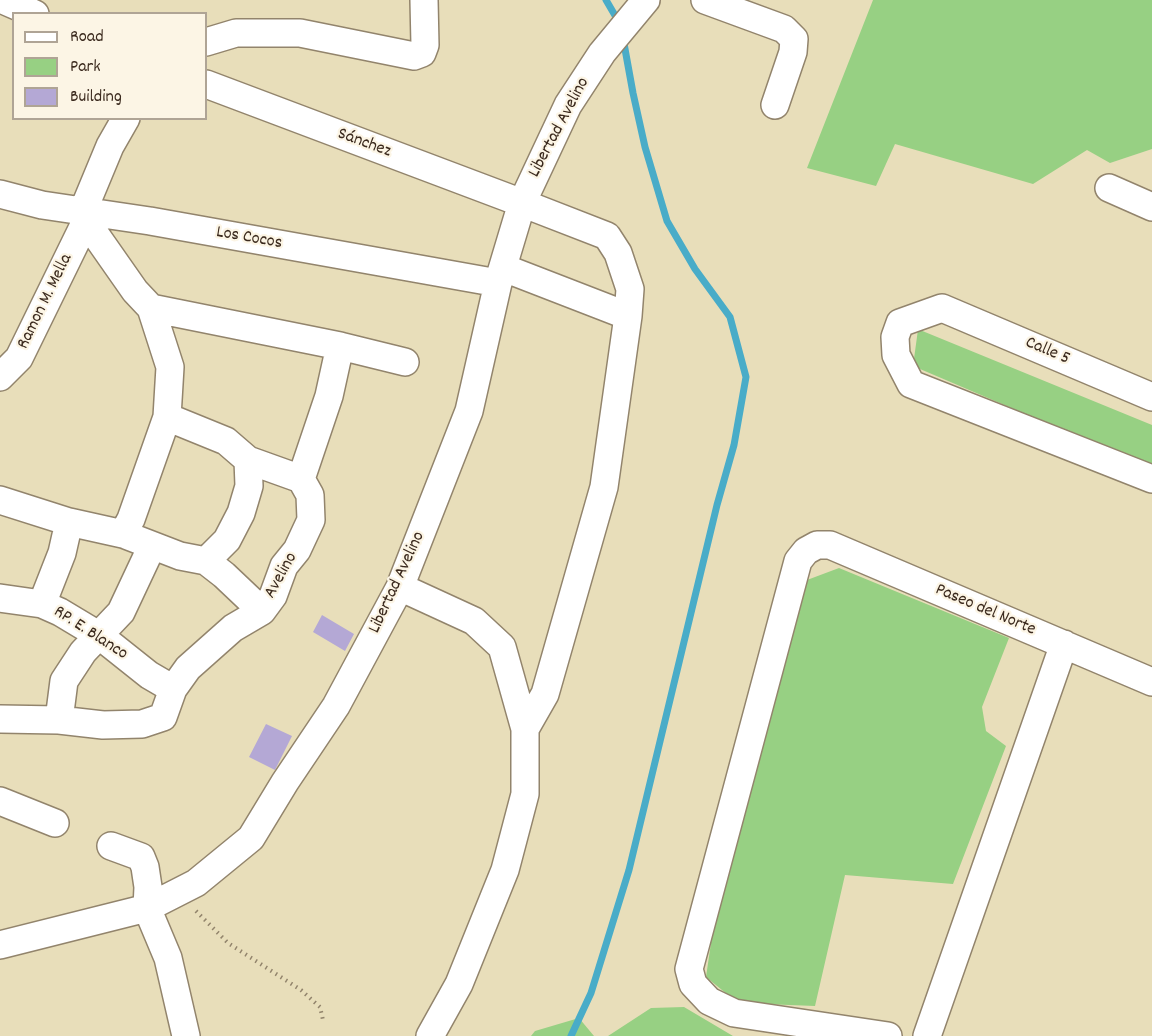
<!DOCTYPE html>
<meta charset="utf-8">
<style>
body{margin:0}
#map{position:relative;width:1152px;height:1036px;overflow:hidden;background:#e8deba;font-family:Dekko,sans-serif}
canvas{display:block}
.legend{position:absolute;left:12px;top:12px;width:195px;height:108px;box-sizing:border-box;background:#fcf5e5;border:2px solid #afa495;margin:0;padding:8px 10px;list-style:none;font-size:18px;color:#3b2a1e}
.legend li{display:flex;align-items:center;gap:12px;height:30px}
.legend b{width:30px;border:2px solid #afa495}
</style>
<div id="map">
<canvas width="1152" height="1036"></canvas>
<ul class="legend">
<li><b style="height:8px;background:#fff"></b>Road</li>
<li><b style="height:16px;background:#97d083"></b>Park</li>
<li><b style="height:16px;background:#b4a8d5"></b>Building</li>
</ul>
</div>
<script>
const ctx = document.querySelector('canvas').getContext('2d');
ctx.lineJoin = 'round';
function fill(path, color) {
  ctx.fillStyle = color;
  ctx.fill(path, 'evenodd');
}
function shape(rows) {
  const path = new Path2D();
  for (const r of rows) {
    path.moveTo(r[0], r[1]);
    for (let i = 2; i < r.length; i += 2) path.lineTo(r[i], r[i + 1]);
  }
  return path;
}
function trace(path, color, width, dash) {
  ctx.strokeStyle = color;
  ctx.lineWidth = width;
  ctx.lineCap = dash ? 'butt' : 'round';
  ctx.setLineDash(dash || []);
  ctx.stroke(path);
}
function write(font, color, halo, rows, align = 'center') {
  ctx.font = font + ' Dekko,sans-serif';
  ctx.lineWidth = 4.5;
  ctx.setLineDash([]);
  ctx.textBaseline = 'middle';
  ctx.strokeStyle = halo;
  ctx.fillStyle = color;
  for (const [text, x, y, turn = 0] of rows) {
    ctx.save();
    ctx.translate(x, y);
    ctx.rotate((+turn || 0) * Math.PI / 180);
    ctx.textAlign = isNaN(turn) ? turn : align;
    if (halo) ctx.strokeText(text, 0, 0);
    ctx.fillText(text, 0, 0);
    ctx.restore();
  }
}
fill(shape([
 [873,0,1152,0,1152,149,1110,163,1087,150,1033,184,895,144,876,186,807,168],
 [920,315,920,330,1152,425,1152,468,913,366],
 [839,568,1009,638,982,707,986,731,1006,746,953,884,845,875,815,1006,738,1003,706,977,724,854,807,580],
 [684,1007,733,1036,608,1036,651,1008],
 [579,1018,594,1036,531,1036,535,1031]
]), '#97d083');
trace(shape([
 [606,0,620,24],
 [571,1036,591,993,629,870,717,505,734,445,746,377,730,317,695,269,667,221,645,147,633,93,623,38]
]), '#49acc8', 7);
fill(shape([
 [322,615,354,634,345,651,313,632],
 [266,724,292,736,275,770,249,757]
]), '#b4a8d5');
const street = shape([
 [3,0,35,14],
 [705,0,784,29,794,39,793,52,775,105],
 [206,42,236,33,300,33,414,56,422,53,425,45,424,0],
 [206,84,522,203,607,236,618,253,630,289,628,316,604,487,545,694,525,729,525,794,505,870,459,984,430,1036],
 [1109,188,1152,207],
 [0,194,42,205,150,221,498,283],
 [504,268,628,316],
 [151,308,340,346,329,396,301,479],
 [340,346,405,362],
 [0,377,19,358,86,221],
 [1152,397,942,308,900,323,895,337,896,355,911,384,1152,479],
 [0,500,69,522,123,534,180,556,206,561,224,575,262,611],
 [123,534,131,519,167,417,170,367,151,308,135,291,86,221,83,211,110,146,126,118],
 [206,561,227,540,241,513,249,486,248,460],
 [400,587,474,621,502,647,525,729],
 [0,598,42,604,60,612,100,636,149,675,173,689],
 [42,604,62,553,69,522],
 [0,719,59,720,103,725,142,724,163,717,173,689,188,668,233,628,262,611,273,596,284,566,297,550,311,520,310,495,301,479,248,460,226,441,167,417],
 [59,720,64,681,83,652,121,612,152,546],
 [0,801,55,823],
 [111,846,141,857,145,867,148,887,147,908,168,958,186,1036],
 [0,945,147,908,196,883,251,838,285,782,336,706,400,587,469,411,498,283,522,203,568,105,602,53,646,0],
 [888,1036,734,1013,709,1001,693,984,689,969,798,561,806,551,817,545,830,545,1152,682],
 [927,1036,1064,644]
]);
trace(street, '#92846c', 30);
trace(shape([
 [196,911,228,943,301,990,320,1007,323,1020]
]), '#92846c', 4, [1.5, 4.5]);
trace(street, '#fff', 27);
write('18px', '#3b2a1e', '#fcf5e5', [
 ["Libertad Avelino",560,128,-62],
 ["Sánchez",364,144,20],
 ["Los Cocos",249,239,10],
 ["Ramon M. Mella",46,302,-64],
 ["Calle 5",1047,352,23],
 ["Avelino",282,576,-61],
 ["Libertad Avelino",398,583,-65],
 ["Paseo del Norte",985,611,23],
 ["RP. E. Blanco",90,634,33]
]);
</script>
